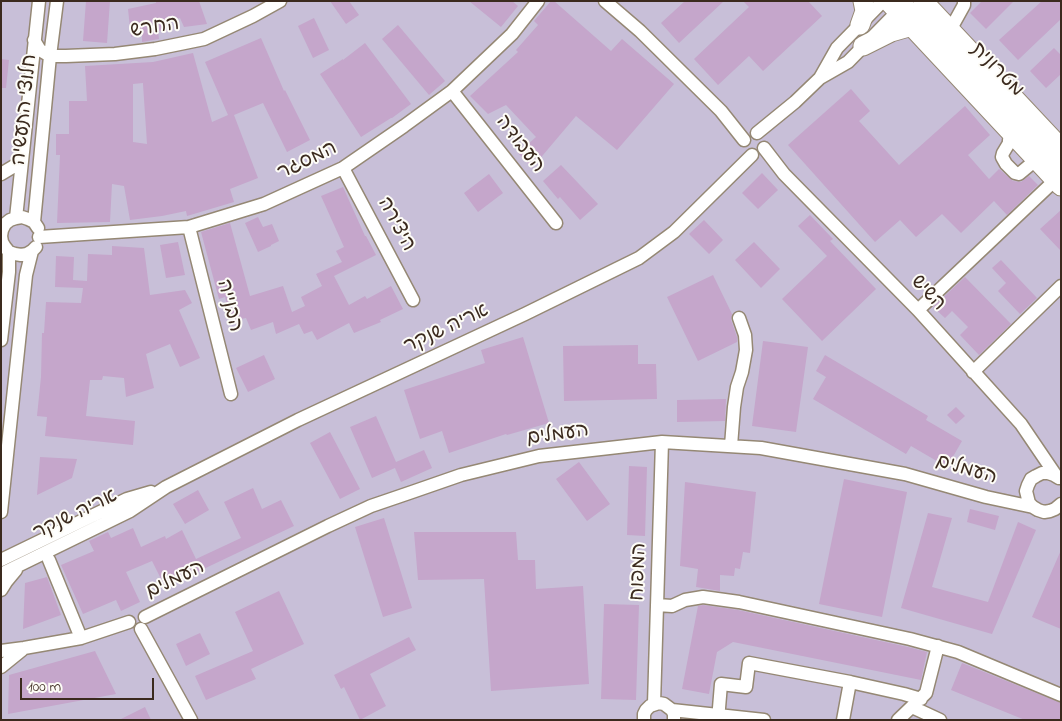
<!DOCTYPE html>
<meta charset="utf-8">
<style>
body{margin:0}
#map{position:relative;width:1062px;height:721px;overflow:hidden;background:#efe7cb;font-family:"Indie Flower",sans-serif}
canvas{display:block}
.frame{position:absolute;inset:0;border:2px solid #3b2a1e;pointer-events:none}
.scale{position:absolute;left:20px;top:678px;width:134px;height:22px;box-sizing:border-box;border:2px solid #3b2a1e;border-top:0;padding-left:6px;font-size:15px;line-height:18px;white-space:nowrap;color:#3b2a1e;-webkit-text-stroke:4px #fdfcf7;paint-order:stroke}
</style>
<div id="map">
<canvas width="1062" height="721"></canvas>
<div class="frame"></div>
<div class="scale">100 m</div>
</div>
<script>
const ctx = document.querySelector('canvas').getContext('2d');
ctx.lineJoin = 'round';
function fill(path, color) {
  ctx.fillStyle = color;
  ctx.fill(path, 'evenodd');
}
function shape(rows) {
  const path = new Path2D();
  for (const r of rows) {
    path.moveTo(r[0], r[1]);
    for (let i = 2; i < r.length; i += 2) path.lineTo(r[i], r[i + 1]);
  }
  return path;
}
function trace(path, color, width, dash) {
  ctx.strokeStyle = color;
  ctx.lineWidth = width;
  ctx.lineCap = dash ? 'butt' : 'round';
  ctx.setLineDash(dash || []);
  ctx.stroke(path);
}
function write(font, color, halo, rows, align = 'center') {
  ctx.font = font + ' "Indie Flower","Playpen Sans Hebrew",sans-serif';
  ctx.lineWidth = 4;
  ctx.setLineDash([]);
  ctx.textBaseline = 'middle';
  ctx.strokeStyle = halo;
  ctx.fillStyle = color;
  for (const [text, x, y, turn = 0] of rows) {
    ctx.save();
    ctx.translate(x, y);
    ctx.rotate((+turn || 0) * Math.PI / 180);
    ctx.textAlign = isNaN(turn) ? turn : align;
    if (halo) ctx.strokeText(text, 0, 0);
    ctx.fillText(text, 0, 0);
    ctx.restore();
  }
}
fill(shape([
 [1,1,1061,1,1061,720,1,720]
]), '#c8bfd8');
fill(shape([
 [86,1,110,1,107,43,83,41],
 [156,1,199,1,207,24,184,27,180,18,166,21,169,31,158,31,159,39,142,42,142,34,131,37,128,9,156,3],
 [330,1,349,1,359,15,346,24],
 [469,1,512,1,518,6,501,27],
 [551,1,554,1,611,51,622,39,674,84,617,150,576,116,532,168,518,153,536,137,506,105,488,114,470,96,518,52,516,50,538,25,534,21],
 [685,1,724,1,679,43,661,23],
 [743,1,808,1,822,16,763,71,749,56,718,85,694,59,749,7],
 [982,1,1014,1,986,29,970,13],
 [1042,1,1061,1,1061,19,1018,60,999,40],
 [314,18,329,50,313,58,298,26],
 [398,25,445,81,429,95,382,39],
 [261,38,284,91,285,90,310,140,287,152,263,103,234,115,258,178,230,189,234,202,187,216,186,211,162,216,130,220,124,186,112,184,110,222,57,223,60,155,56,155,56,134,69,134,69,101,87,101,85,66,153,62,193,53,212,122,228,115,205,62],
 [143,83,143,84,147,144,133,142,133,84],
 [365,43,411,104,392,118,391,118,361,137,320,74,343,59,343,60],
 [1054,48,1061,55,1061,74,1046,88,1030,71],
 [1,59,9,60,6,88,1,88],
 [851,89,870,111,859,121,899,165,965,106,990,135,968,155,989,179,999,169,1013,181,1021,182,1029,176,1038,185,1007,215,994,201,961,233,942,214,916,237,900,220,875,242,788,145],
 [561,165,598,204,580,220,560,197,558,199,543,181],
 [762,173,778,190,758,209,742,193],
 [489,174,503,193,478,212,464,193],
 [343,187,365,236,366,236,376,255,334,276,349,305,365,296,367,299,391,286,403,309,380,320,381,322,354,333,349,323,317,340,312,331,304,334,299,324,276,334,273,322,251,330,246,318,231,321,225,297,219,299,201,232,230,223,250,296,283,286,292,312,305,306,301,297,322,286,316,274,342,262,336,251,344,247,321,196],
 [1061,210,1061,251,1040,229],
 [810,215,833,239,830,241,876,289,822,341,782,299,827,256,798,226],
 [258,217,263,227,272,224,279,241,271,245,271,246,258,252,245,223],
 [704,220,723,240,709,254,689,234],
 [178,242,185,275,166,278,160,245],
 [754,242,780,269,761,288,735,260],
 [112,246,144,248,150,295,185,290,192,303,179,310,200,358,180,367,170,344,146,354,154,388,126,397,124,378,103,376,102,380,90,380,86,416,135,421,133,445,45,436,47,417,37,416,41,377,42,333,44,333,46,302,81,303,83,288,55,287,56,256,74,257,73,280,87,281,88,254,112,255],
 [1001,260,1037,298,1020,314,998,291,1006,283,992,268],
 [713,275,732,314,731,320,737,337,737,342,698,361,667,297],
 [965,277,1011,324,979,355,960,335,968,327,952,311,945,318,933,307],
 [523,337,549,423,507,435,506,434,449,453,442,431,420,439,404,390,485,363,481,350],
 [763,341,808,347,796,432,752,426],
 [638,345,638,364,656,364,657,399,564,401,563,346],
 [264,355,275,379,248,392,236,368],
 [825,355,928,416,926,420,962,441,947,467,911,446,906,454,813,399,826,377,816,371],
 [726,399,725,421,677,422,677,400],
 [956,407,965,416,956,424,947,415],
 [376,416,396,462,424,450,432,468,401,482,395,468,372,478,350,427],
 [330,432,360,489,340,499,310,443],
 [40,457,77,459,72,478,37,495],
 [579,462,610,504,587,521,556,479],
 [629,466,647,467,645,536,627,535],
 [844,479,907,492,882,617,819,604],
 [685,482,756,492,750,553,743,552,740,569,735,568,734,576,720,575,720,591,696,587,698,569,680,566],
 [253,488,262,509,281,500,294,526,193,574,192,571,164,585,152,561,126,572,140,602,121,611,116,600,83,614,61,565,94,551,89,541,108,532,111,538,133,528,141,547,165,536,166,539,182,530,196,559,241,538,224,502],
 [198,490,209,510,185,524,173,504],
 [970,509,999,516,995,530,967,522],
 [928,513,952,518,932,587,988,602,1018,522,1036,530,992,634,901,608],
 [384,518,412,608,383,617,355,527],
 [414,532,516,532,518,560,535,560,536,589,583,586,589,684,491,691,484,579,418,580],
 [1061,550,1061,629,1032,617],
 [47,577,61,615,23,629,25,583],
 [279,591,304,644,251,669,256,679,206,700,195,676,253,651,235,612],
 [604,604,639,605,636,700,601,699],
 [703,605,738,610,908,647,927,652,921,680,733,642,717,652,709,694,682,689,698,606],
 [200,633,210,654,186,666,176,644],
 [409,637,416,650,370,674,386,706,360,720,344,687,341,689,334,675],
 [95,651,116,694,8,714,9,675],
 [962,663,1061,703,1061,720,1025,720,951,690],
 [145,707,151,720,119,720]
]), '#c5a6cb');
const minor = shape([
 [605,1,640,31,721,111,744,140],
 [904,1,1061,166],
 [954,23,964,5,964,1],
 [34,40,40,50,50,56,66,56,115,54,155,49,204,39,253,16,280,1],
 [820,78,837,48,883,1],
 [452,91,556,223],
 [757,133,795,102,820,78,848,62,898,11,902,5],
 [1009,140,1009,143,1003,153,1002,157,1006,164,1015,173,1019,174,1031,164],
 [764,148,784,174,918,310,1021,424,1057,477],
 [343,168,413,300],
 [1,174,21,162],
 [16,218,39,1],
 [34,222,50,56,57,1],
 [189,227,231,394],
 [39,237,189,227,264,204,343,168,404,126,452,91,512,34,538,1],
 [9,252,15,254,21,255,27,254,32,251,36,247],
 [918,310,1050,185],
 [1,340,9,272,9,252,5,247,2,242,1,236,2,230,5,224,10,220,16,218,22,217,28,219,34,222,38,228],
 [973,372,1061,286],
 [731,446,734,407,737,387,742,372,746,350,745,335,739,318],
 [1059,478,1054,475,1048,473,1042,473,1036,476,1031,479,1028,485,1026,491,1029,503,1033,507,1038,510,1044,512,1050,511,1055,509,1061,504],
 [1,512,26,275,32,251],
 [1,560,127,499,151,492],
 [49,560,81,638],
 [1,574,130,511,166,487,298,420,525,314,639,258,674,232,752,155],
 [1,590,6,582,16,570],
 [657,605,672,606,685,600,703,597,739,602,910,639,958,652,1061,695],
 [145,617,328,526,371,506,412,492,461,475,539,456,662,442,761,448,905,474,986,497,1033,507],
 [141,629,191,720],
 [1,651,24,648,81,638,129,622],
 [1,667,22,650],
 [654,704,662,442],
 [912,707,940,720],
 [672,710,764,720],
 [644,720,644,714,646,710,650,706,659,703,664,704,672,710,674,714,674,720],
 [718,720,721,684,746,687,749,663,850,682],
 [843,720,850,682,904,694,921,699],
 [898,720,926,693,938,646]
]);
const highway = shape([
 [888,1,1061,186],
 [923,1,1061,148],
 [860,25,865,11,863,1],
 [863,46,891,32,912,26]
]);
trace(minor, '#958874', 15);
trace(highway, '#958874', 21);
trace(minor, '#fff', 12);
trace(highway, '#fff', 19);
write('20px', '#3b2a1e', '#fdfcf7', [
 ["החרש",155,29,-9],
 ["מטרונית",996,71,46],
 ["חלוצי התעשיה",26,110,-84],
 ["העבודה",519,145,52],
 ["המסגר",308,162,-26],
 ["היצירה",395,225,62],
 ["השיש",927,294,47],
 ["הבנייה",228,306,76],
 ["אריה שנקר",447,330,-25],
 ["העמלים",558,436,-8],
 ["העמלים",966,471,16],
 ["אריה שנקר",76,516,-26],
 ["המפוח",640,572,-88],
 ["העמלים",176,581,-26]
]);
</script>
